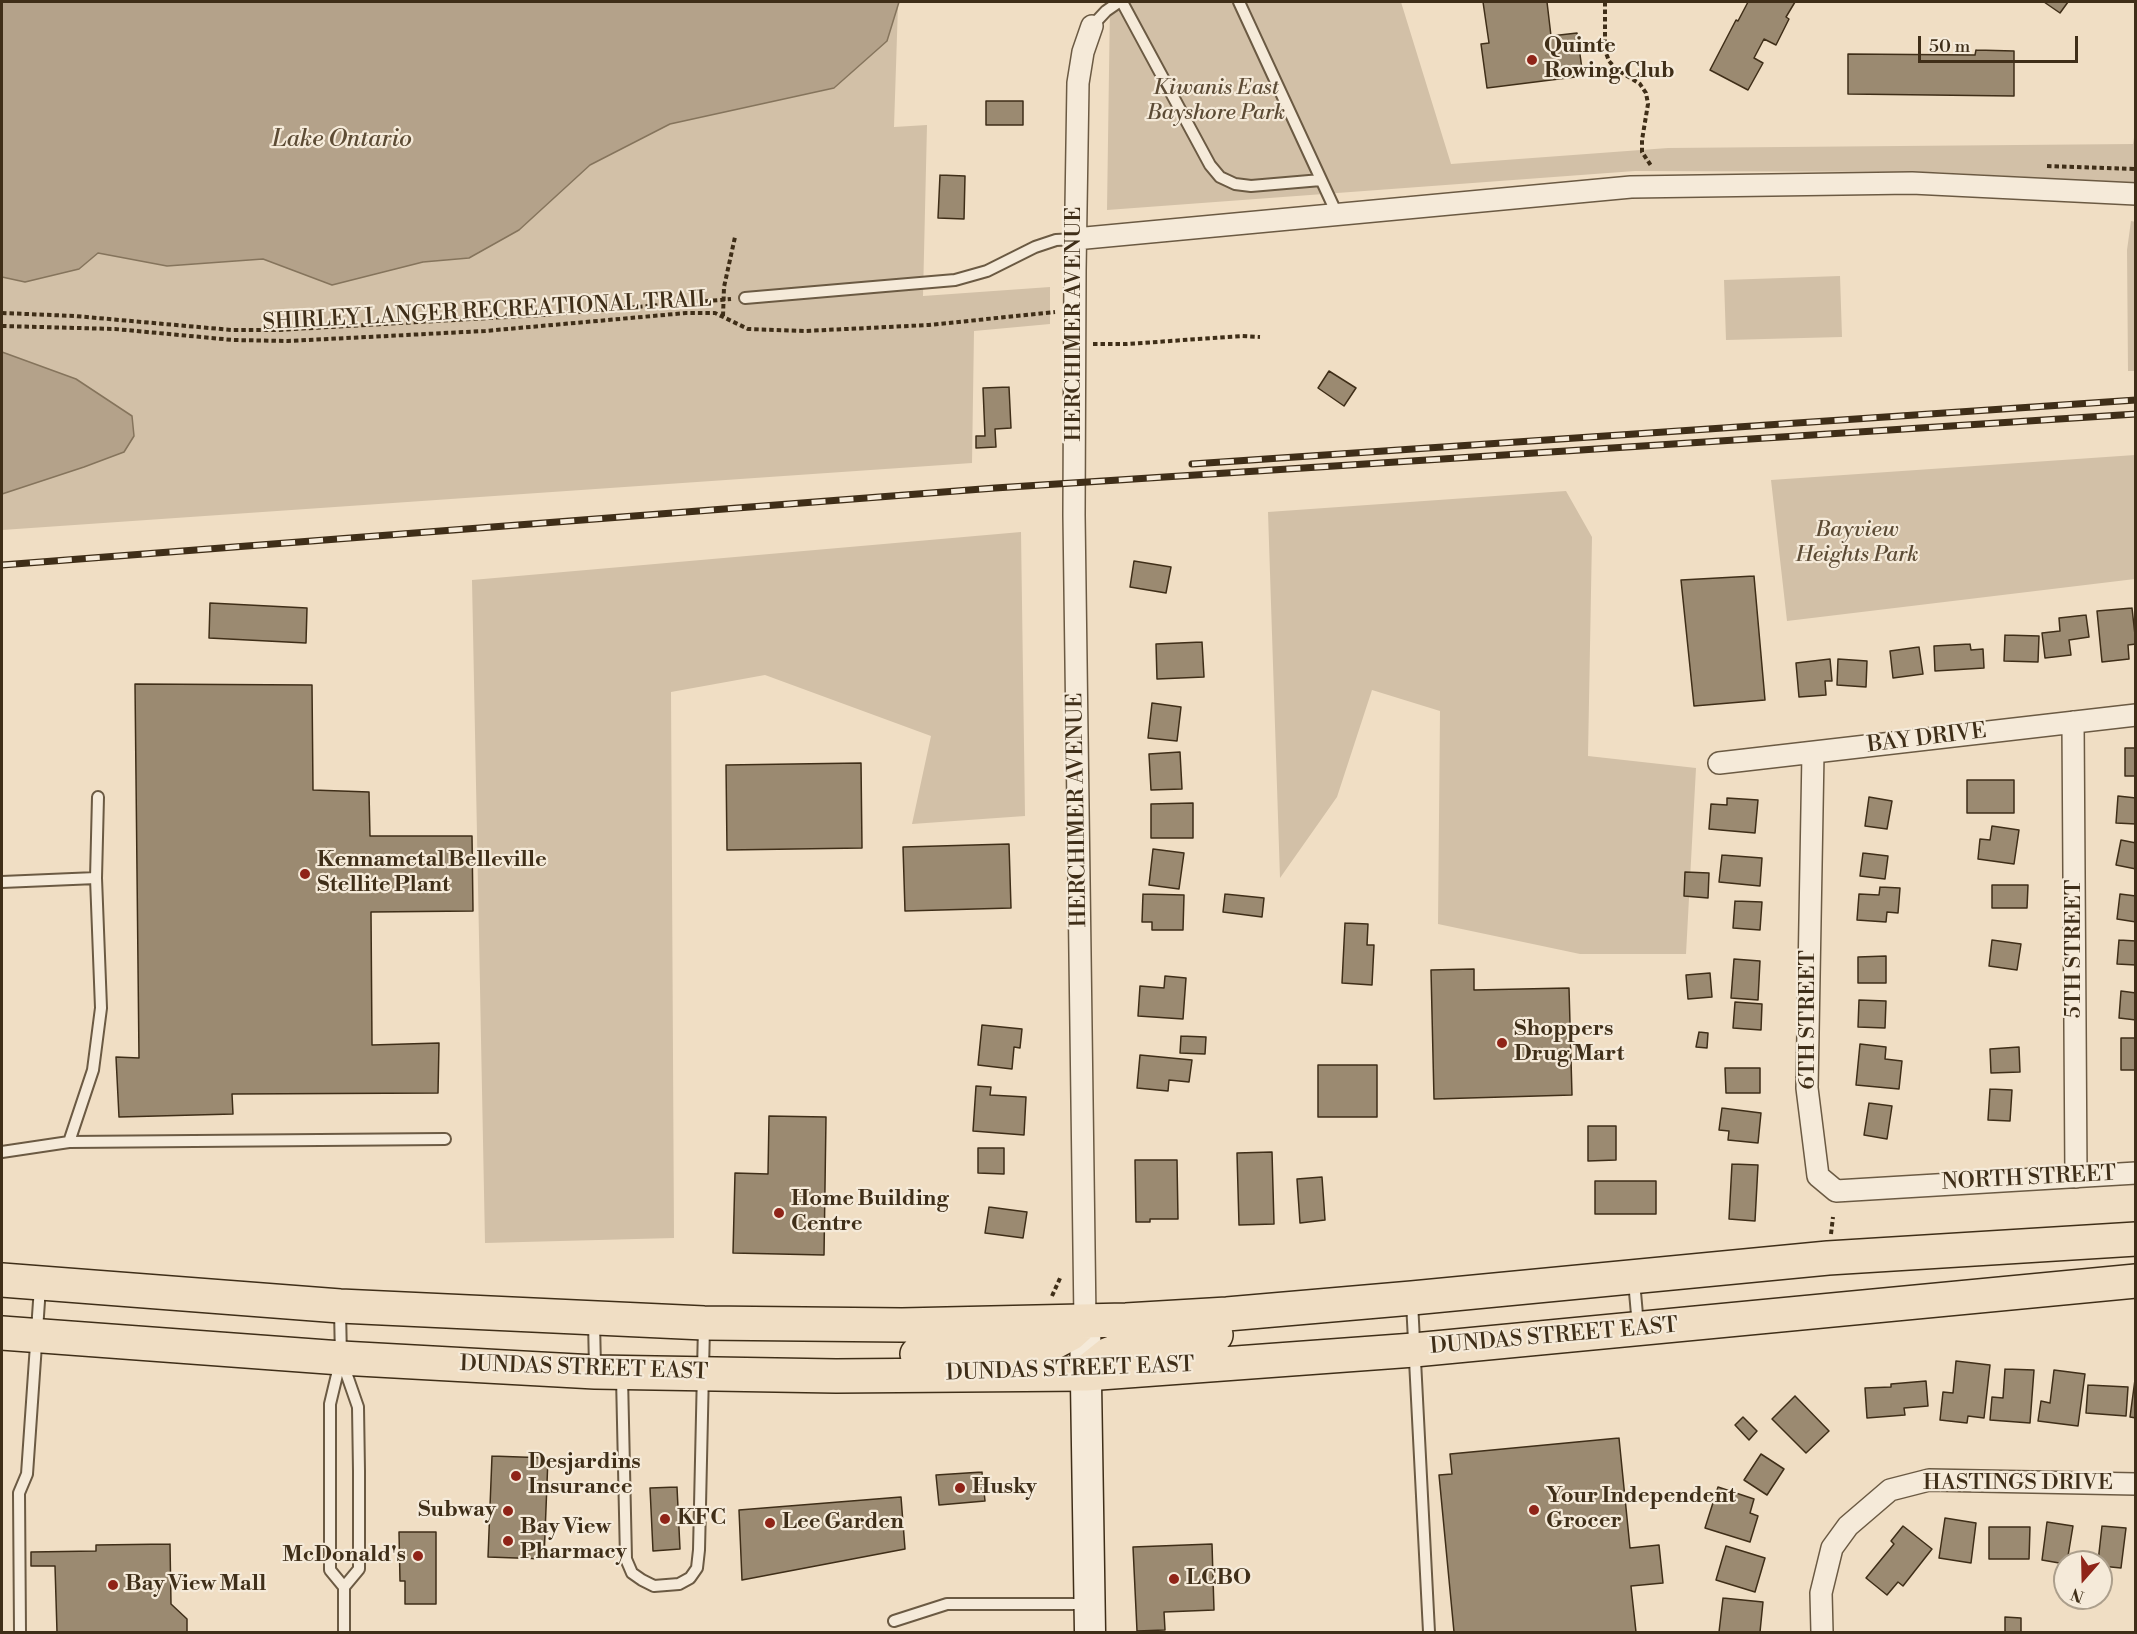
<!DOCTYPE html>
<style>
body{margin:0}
#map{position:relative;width:2137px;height:1634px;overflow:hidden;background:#f0dec4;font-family:"Libre Bodoni",serif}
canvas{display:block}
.frame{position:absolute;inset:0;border:3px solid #3f2e18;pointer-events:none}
.north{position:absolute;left:2053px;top:1550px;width:60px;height:60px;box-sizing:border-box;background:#f5ead9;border:2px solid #ac9f8c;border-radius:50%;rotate:200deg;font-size:16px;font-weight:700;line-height:24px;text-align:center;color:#3f2e18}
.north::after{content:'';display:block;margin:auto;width:21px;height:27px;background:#8f2418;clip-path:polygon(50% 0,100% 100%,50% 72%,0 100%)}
.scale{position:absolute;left:1918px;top:36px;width:160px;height:27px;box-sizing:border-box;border:3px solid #3f2e18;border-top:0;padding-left:8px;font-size:18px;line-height:21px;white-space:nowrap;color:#3f2e18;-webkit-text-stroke:4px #f5ead9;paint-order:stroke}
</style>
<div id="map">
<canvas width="2137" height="1634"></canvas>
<div class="frame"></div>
<div class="north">N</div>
<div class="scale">50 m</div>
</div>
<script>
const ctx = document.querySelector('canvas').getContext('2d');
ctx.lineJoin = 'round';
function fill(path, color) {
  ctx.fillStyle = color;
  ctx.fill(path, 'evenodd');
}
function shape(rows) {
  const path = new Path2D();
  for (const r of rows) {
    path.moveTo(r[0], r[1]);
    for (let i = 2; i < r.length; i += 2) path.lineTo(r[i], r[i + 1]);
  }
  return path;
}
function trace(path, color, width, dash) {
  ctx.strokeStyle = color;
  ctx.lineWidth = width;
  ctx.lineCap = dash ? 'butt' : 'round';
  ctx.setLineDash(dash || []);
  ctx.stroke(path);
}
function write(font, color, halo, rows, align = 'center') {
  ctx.font = font + ' "Libre Bodoni",serif';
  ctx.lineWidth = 4.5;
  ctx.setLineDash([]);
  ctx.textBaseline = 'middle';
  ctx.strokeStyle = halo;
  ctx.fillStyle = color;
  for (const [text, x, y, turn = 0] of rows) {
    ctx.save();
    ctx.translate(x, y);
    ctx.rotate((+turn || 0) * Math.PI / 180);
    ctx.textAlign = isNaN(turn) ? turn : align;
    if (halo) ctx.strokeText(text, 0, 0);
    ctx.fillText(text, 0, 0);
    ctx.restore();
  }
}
fill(shape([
 [1110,2,1401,2,1451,164,1668,148,2133,144,2135,131,2135,183,1934,172,1635,171,1107,210],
 [898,5,894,127,927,125,923,296,1050,287,1050,324,974,331,972,463,2,530,2,277,25,282,79,269,98,253,167,266,263,259,332,285,423,262,469,258,519,230,590,165,670,124,835,88,887,41],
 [2131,221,2136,222,2136,371,2128,371,2127,250],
 [1840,276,1842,337,1726,340,1724,280],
 [2135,455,2135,579,1787,621,1771,480],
 [1566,491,1592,537,1588,756,1696,768,1686,954,1580,954,1438,924,1440,711,1372,690,1337,797,1280,878,1268,512],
 [1021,532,1025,816,912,824,931,736,765,675,671,692,674,1238,485,1243,472,580]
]), '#d2c0a7');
const water = shape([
 [2,2,899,2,887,41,834,88,670,124,590,165,519,230,469,258,423,262,332,285,263,259,167,266,98,253,79,269,25,282,2,277,2,2],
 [2,352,76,379,132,416,134,436,124,452,84,467,2,494,2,352]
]);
fill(water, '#b4a28a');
trace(water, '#85745c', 1.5);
const building = shape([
 [1483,2,1547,2,1551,36,1577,33,1583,76,1487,88,1481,44,1489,43,1483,2],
 [1748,2,1795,2,1786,17,1789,19,1776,45,1764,39,1754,58,1763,63,1748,90,1710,70,1736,20,1738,21,1748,2],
 [2044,2,2068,2,2060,13,2044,2],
 [1976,50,2014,51,2014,96,1848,94,1848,54,1975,55,1976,50],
 [986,101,1023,101,1023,125,986,125,986,101],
 [940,175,965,176,964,219,938,218,940,175],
 [1329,371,1356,388,1344,406,1318,388,1329,371],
 [1009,387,1011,428,995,429,996,447,976,448,976,436,985,436,983,388,1009,387],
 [1134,561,1171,567,1166,593,1130,587,1134,561],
 [1754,576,1765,700,1694,706,1681,580,1754,576],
 [210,603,307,608,306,643,209,638,210,603],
 [2132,608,2136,644,2128,645,2129,659,2102,662,2097,611,2132,608],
 [2086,615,2089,637,2069,640,2071,655,2045,658,2042,633,2060,631,2059,618,2086,615],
 [2005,635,2039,636,2038,662,2004,661,2005,635],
 [1202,642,1204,677,1157,679,1156,644,1202,642],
 [1970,644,1971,650,1983,649,1984,668,1935,671,1934,646,1970,644],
 [1919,647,1923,674,1893,678,1890,651,1919,647],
 [1830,659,1832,681,1825,681,1826,695,1799,697,1796,663,1830,659],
 [1838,659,1867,661,1866,687,1837,685,1838,659],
 [135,684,312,685,313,790,369,792,370,836,472,836,473,911,371,912,372,1045,439,1043,438,1093,232,1094,233,1114,119,1117,116,1057,139,1058,135,684],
 [1152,703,1181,707,1177,741,1148,738,1152,703],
 [2125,748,2136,748,2136,776,2125,776,2125,748],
 [1180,752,1182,789,1151,790,1149,754,1180,752],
 [861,763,862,848,727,850,726,765,861,763],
 [1967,780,2014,780,2014,813,1967,813,1967,780],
 [2118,796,2136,798,2136,824,2116,823,2118,796],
 [1869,797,1892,801,1887,829,1865,826,1869,797],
 [1727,798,1758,800,1755,833,1709,829,1711,804,1727,805,1727,798],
 [1193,803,1193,838,1151,838,1151,804,1193,803],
 [1992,826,2019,830,2014,864,1978,859,1980,839,1990,840,1992,826],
 [2121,840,2136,843,2136,869,2116,865,2121,840],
 [1009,844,1011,908,905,911,903,847,1009,844],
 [1153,849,1184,853,1179,889,1149,885,1153,849],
 [1863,853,1888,856,1885,879,1860,876,1863,853],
 [1722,855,1762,858,1760,886,1719,882,1722,855],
 [1685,872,1709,873,1708,898,1684,896,1685,872],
 [1992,885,2028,885,2027,908,1992,908,1992,885],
 [1880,887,1900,888,1898,913,1887,912,1886,922,1857,920,1859,894,1879,895,1880,887],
 [1143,894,1184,895,1183,930,1152,930,1152,922,1142,922,1143,894],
 [1225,894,1264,898,1262,917,1223,912,1225,894],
 [2120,894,2136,896,2136,922,2117,919,2120,894],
 [1735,901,1762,902,1760,930,1733,928,1735,901],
 [1345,923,1368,924,1367,945,1374,945,1372,985,1342,983,1345,923],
 [1992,940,2021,944,2017,970,1989,966,1992,940],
 [2119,940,2136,941,2136,965,2117,964,2119,940],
 [1886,956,1886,983,1858,983,1858,957,1886,956],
 [1734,959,1760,961,1758,1000,1731,998,1734,959],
 [1474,969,1474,990,1569,988,1572,1095,1434,1099,1431,970,1474,969],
 [1710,973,1712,997,1688,999,1686,975,1710,973],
 [1165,976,1186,978,1183,1019,1138,1016,1140,986,1164,988,1165,976],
 [2121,991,2136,993,2136,1020,2119,1018,2121,991],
 [1859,1000,1886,1001,1885,1028,1858,1027,1859,1000],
 [1735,1002,1762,1004,1761,1030,1733,1028,1735,1002],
 [982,1025,1022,1029,1020,1048,1014,1047,1012,1069,978,1065,982,1025],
 [1699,1032,1708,1033,1707,1048,1696,1047,1699,1032],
 [1181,1036,1206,1037,1205,1054,1180,1053,1181,1036],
 [2121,1038,2136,1038,2136,1070,2121,1070,2121,1038],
 [1860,1044,1886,1047,1885,1059,1902,1061,1899,1089,1856,1085,1860,1044],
 [2019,1047,2020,1072,1991,1073,1990,1049,2019,1047],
 [1140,1055,1192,1060,1189,1082,1169,1080,1168,1091,1137,1088,1140,1055],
 [1318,1065,1377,1065,1377,1117,1318,1117,1318,1065],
 [1725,1068,1760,1068,1760,1093,1726,1093,1725,1068],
 [976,1086,991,1087,990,1095,1026,1097,1024,1135,973,1131,976,1086],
 [1990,1089,2012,1090,2010,1121,1988,1120,1990,1089],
 [1869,1103,1892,1106,1887,1139,1864,1135,1869,1103],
 [1722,1108,1761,1113,1758,1143,1728,1140,1729,1131,1719,1130,1722,1108],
 [769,1116,826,1117,824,1255,733,1253,735,1173,768,1174,769,1116],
 [1588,1126,1616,1126,1616,1160,1588,1161,1588,1126],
 [978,1148,1004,1148,1004,1174,978,1173,978,1148],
 [1272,1152,1274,1224,1239,1225,1237,1153,1272,1152],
 [1135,1160,1177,1160,1178,1219,1150,1219,1150,1222,1136,1222,1135,1160],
 [1732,1164,1758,1165,1755,1221,1729,1219,1732,1164],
 [1322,1177,1325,1220,1300,1223,1297,1179,1322,1177],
 [1595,1181,1656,1181,1656,1214,1595,1214,1595,1181],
 [989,1207,1027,1212,1023,1238,985,1233,989,1207],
 [1956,1361,1990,1365,1984,1418,1968,1416,1967,1423,1940,1420,1943,1392,1953,1393,1956,1361],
 [2005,1369,2034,1370,2030,1423,1990,1420,1992,1397,2003,1398,2005,1369],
 [2054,1370,2085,1374,2078,1426,2038,1421,2041,1401,2050,1403,2054,1370],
 [2136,1372,2136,1418,2130,1417,2136,1372],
 [1926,1381,1928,1406,1904,1408,1905,1415,1867,1418,1865,1388,1891,1387,1891,1384,1926,1381],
 [2088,1385,2128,1387,2126,1416,2086,1413,2088,1385],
 [1795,1396,1829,1431,1806,1453,1772,1419,1795,1396],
 [1743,1417,1757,1431,1749,1440,1735,1425,1743,1417],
 [1619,1438,1630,1548,1659,1545,1663,1583,1631,1586,1636,1632,1454,1632,1439,1475,1452,1474,1450,1454,1619,1438],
 [1761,1454,1784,1469,1767,1495,1744,1480,1761,1454],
 [492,1456,548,1458,544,1559,488,1557,492,1456],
 [982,1472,985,1501,939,1505,936,1475,982,1472],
 [677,1487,680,1549,653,1551,650,1488,677,1487],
 [1718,1487,1754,1499,1750,1513,1758,1516,1750,1542,1705,1528,1718,1487],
 [901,1497,905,1549,742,1580,739,1510,901,1497],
 [1945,1518,1976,1523,1971,1563,1939,1558,1945,1518],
 [2047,1522,2073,1526,2067,1562,2065,1564,2042,1560,2047,1522],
 [1903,1526,1932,1549,1903,1586,1898,1582,1887,1595,1866,1578,1894,1544,1891,1541,1903,1526],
 [2102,1526,2126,1528,2121,1568,2101,1566,2101,1562,2098,1562,2102,1526],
 [1989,1527,2030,1527,2029,1559,1989,1559,1989,1527],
 [399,1532,436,1532,436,1604,405,1604,405,1581,400,1581,399,1532],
 [170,1544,171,1604,187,1619,187,1632,57,1632,55,1566,31,1566,31,1552,96,1551,96,1545,170,1544],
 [1212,1544,1214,1610,1164,1612,1165,1630,1137,1631,1133,1547,1212,1544],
 [1726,1546,1765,1558,1755,1592,1716,1580,1726,1546],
 [1723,1598,1763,1602,1760,1632,1719,1632,1723,1598],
 [2005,1617,2021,1618,2021,1632,2005,1632,2005,1617]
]);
fill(building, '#9b8a71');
trace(building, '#3f2e18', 1.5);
const lane = shape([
 [1122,2,1210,165,1220,177,1235,184,1251,186,1321,180],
 [1239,2,1337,214],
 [1092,26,1106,11,1119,2],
 [745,298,955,280,987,271,1035,247,1056,240,1075,239],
 [2,882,96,878],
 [69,1142,93,1070,101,1008,96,878,98,797],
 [2,1152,69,1142,445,1139],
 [1634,1281,1638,1326],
 [1412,1302,1429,1632],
 [340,1310,341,1358,330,1404,330,1570,344,1587],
 [594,1321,595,1368],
 [342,1361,358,1407,359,1471,359,1569,344,1587,344,1632],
 [622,1377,626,1559,632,1573,642,1580,654,1586,679,1584,690,1578,697,1568,699,1550,704,1326],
 [894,1621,947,1604,1086,1604],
 [20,1632,19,1493,27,1474,40,1287]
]);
const street = shape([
 [1075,239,1631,187,1912,183,2136,194],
 [2073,722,2076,1177],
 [1813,753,1807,1088,1818,1176,1836,1191,2136,1173],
 [1719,763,2136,715],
 [1085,1320,1074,515,1075,270,1078,83,1083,52,1092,26],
 [1822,1632,1821,1593,1832,1548,1848,1526,1890,1490,1929,1480,2136,1484]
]);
const secondary = shape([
 [1085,1320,1090,1632]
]);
const primary = shape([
 [2,1280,340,1306,704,1323,902,1325,1126,1320,1227,1314,1412,1298,1828,1258,2136,1239],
 [2,1333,341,1358,595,1372,836,1376,1086,1374,1414,1350,2136,1281],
 [917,1354,1038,1346,1053,1343,1070,1334,1081,1324],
 [1089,1370,1109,1354,1128,1347,1216,1335]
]);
trace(lane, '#6b5a43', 14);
trace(street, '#6b5a43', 24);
trace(secondary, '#3f2e18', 33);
trace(primary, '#3f2e18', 36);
trace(shape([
 [1605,2,1605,50,1609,61,1616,69,1640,84,1646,93,1648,104,1642,140,1642,152,1652,167],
 [2047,166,2136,169],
 [2,313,75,316,232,330,277,330,542,315,731,299],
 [723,316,724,287,735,237],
 [2,326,115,329,233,340,288,341,485,331,686,313,715,313,748,329,805,331,929,325,1055,312],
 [1093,344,1127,344,1242,336,1260,337],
 [1831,1234,1833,1217],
 [1052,1296,1061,1276]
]), '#3f2e18', 4, [4.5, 3]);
trace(lane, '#f5ead9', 10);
trace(street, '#f5ead9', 21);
trace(secondary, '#f5ead9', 30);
trace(primary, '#f0dec4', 33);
const rail = shape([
 [1192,464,2136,400],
 [2,565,995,488,2136,414]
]);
trace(rail, '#3f2e18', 7);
trace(rail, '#f5ead9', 4.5, [14]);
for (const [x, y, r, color] of [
 [1532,60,6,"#8f2418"],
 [305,874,6,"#8f2418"],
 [1502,1043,6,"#8f2418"],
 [779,1213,6,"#8f2418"],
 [516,1476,6,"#8f2418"],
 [960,1488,6,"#8f2418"],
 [1534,1510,6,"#8f2418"],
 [508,1511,6,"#8f2418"],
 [665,1519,6,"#8f2418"],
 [770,1523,6,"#8f2418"],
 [508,1541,6,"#8f2418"],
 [418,1556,6,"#8f2418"],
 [1174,1579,6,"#8f2418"],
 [113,1585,6,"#8f2418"]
]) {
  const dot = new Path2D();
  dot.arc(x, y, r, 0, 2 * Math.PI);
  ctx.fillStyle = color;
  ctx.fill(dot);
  trace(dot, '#f5ead9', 2);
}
write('bold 22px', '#3f2e18', '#f5ead9', [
 ["Quinte",1544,47],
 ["Rowing Club",1544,72],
 ["Kennametal Belleville",317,861],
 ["Stellite Plant",317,886],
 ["Shoppers",1514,1030],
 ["Drug Mart",1514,1055],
 ["Home Building",791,1200],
 ["Centre",791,1225],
 ["Desjardins",528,1463],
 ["Insurance",528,1488],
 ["Husky",972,1488],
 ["Your Independent",1546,1497],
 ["Grocer",1546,1522],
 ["Subway",496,1511,"right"],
 ["KFC",677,1519],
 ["Lee Garden",782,1523],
 ["Bay View",520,1528],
 ["Pharmacy",520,1553],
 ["McDonald's",406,1556,"right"],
 ["LCBO",1186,1579],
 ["Bay View Mall",125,1585]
], 'left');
write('italic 22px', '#5c4b35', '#f5ead9', [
 ["Kiwanis East",1216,89],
 ["Bayshore Park",1216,114],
 ["Bayview",1857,531],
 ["Heights Park",1857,556]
]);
write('22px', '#3f2e18', '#f5ead9', [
 ["SHIRLEY LANGER RECREATIONAL TRAIL",487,312,-3],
 ["HERCHIMER AVENUE",1075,324,-90],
 ["BAY DRIVE",1927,739,-7],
 ["HERCHIMER AVENUE",1078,810,-91],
 ["5TH STREET",2075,949,-90],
 ["6TH STREET",1809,1020,-90],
 ["NORTH STREET",2029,1179,-3],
 ["DUNDAS STREET EAST",1554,1337,-5],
 ["DUNDAS STREET EAST",584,1369,2],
 ["DUNDAS STREET EAST",1070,1370,-2],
 ["HASTINGS DRIVE",2018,1484]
]);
write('italic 24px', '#5c4b34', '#f5ead9', [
 ["Lake Ontario",342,140]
]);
</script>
